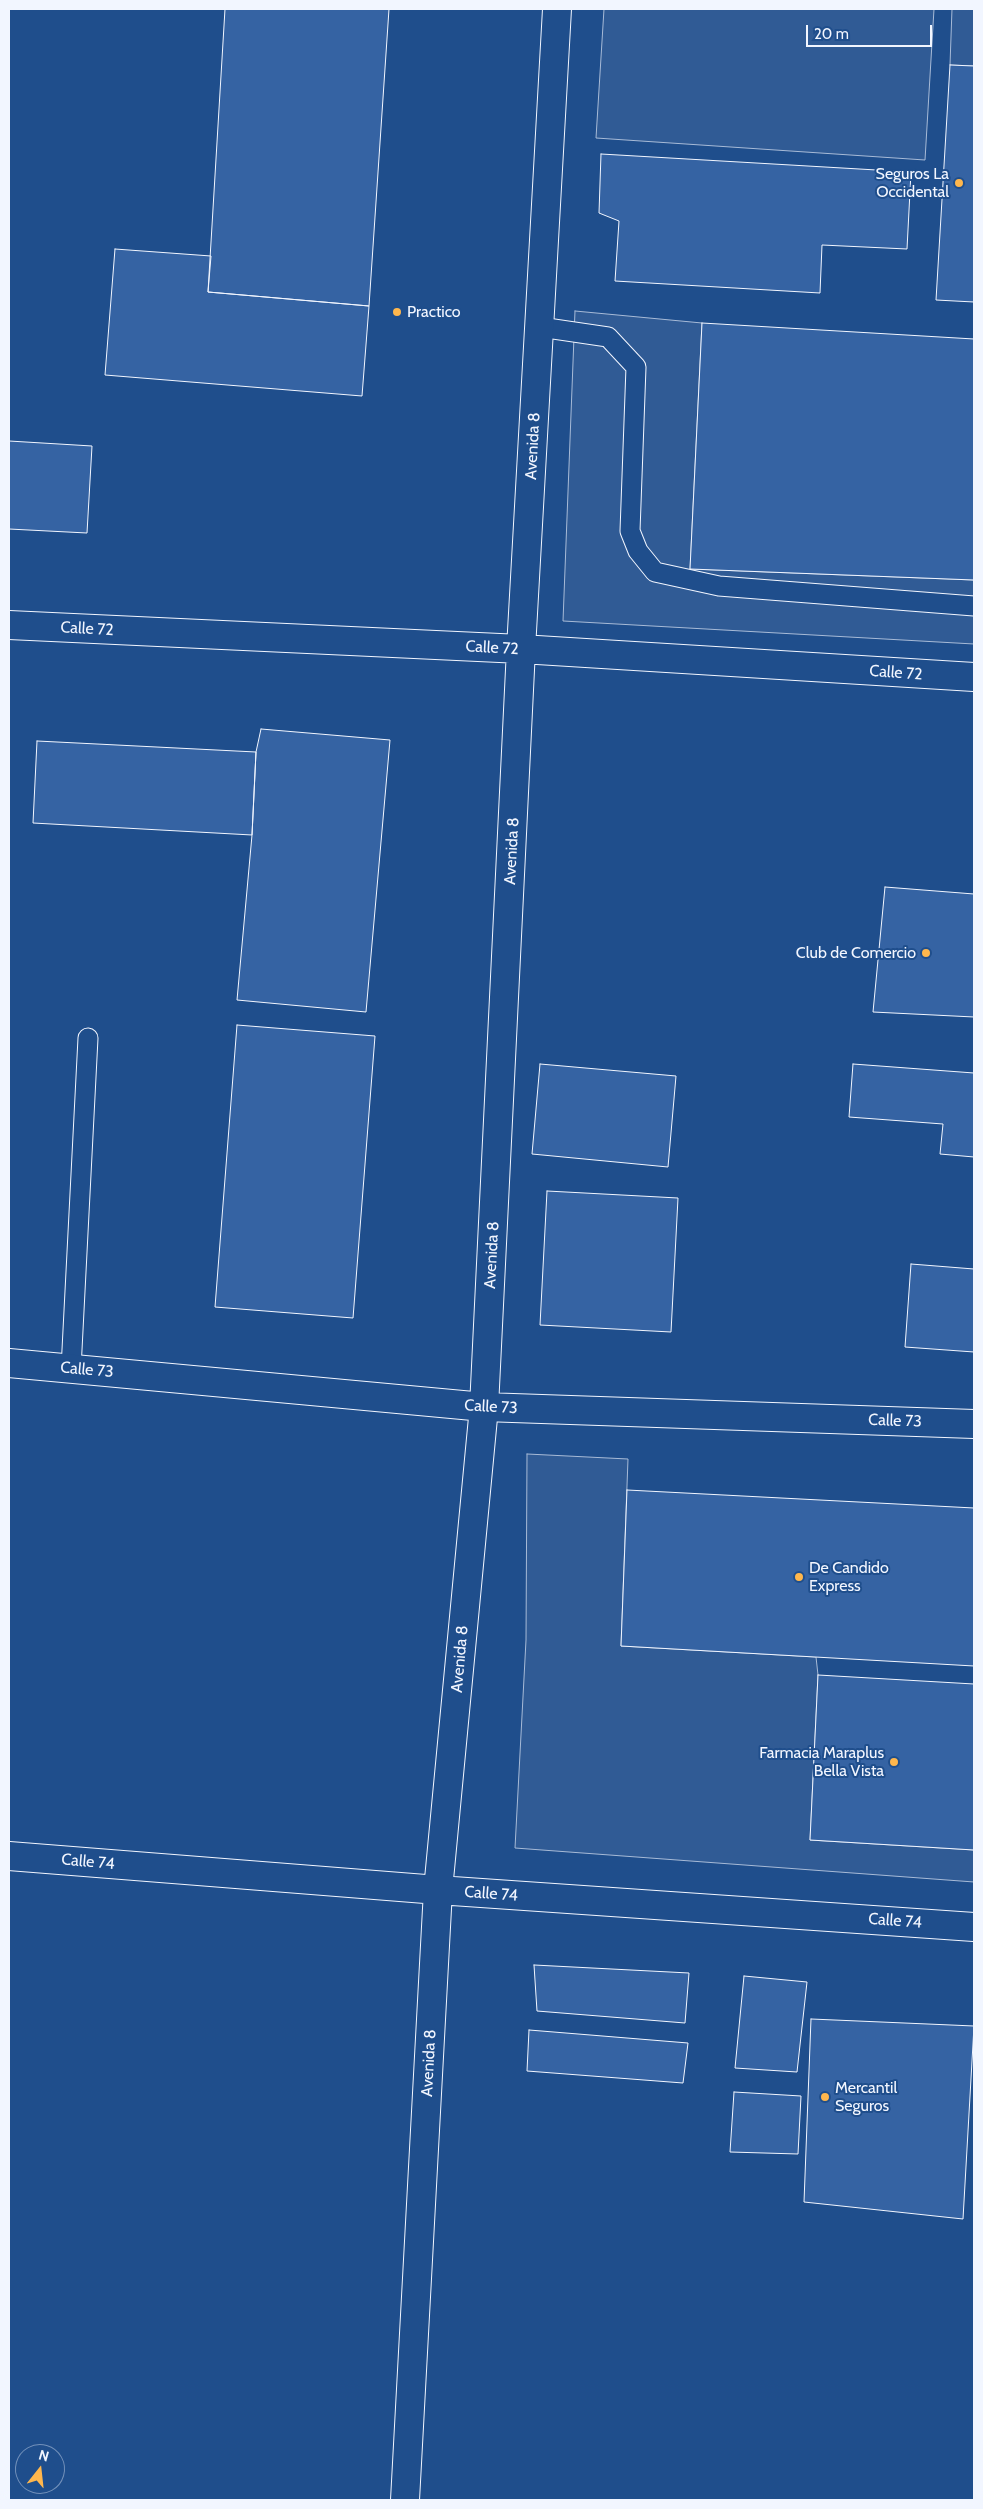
<!DOCTYPE html>
<style>
body{margin:0}
#map{position:relative;width:983px;height:2509px;overflow:hidden;background:#1f4e8c;font-family:Cabin,sans-serif}
canvas{display:block}
.frame{position:absolute;inset:0;border:10px solid #f2f6ff;pointer-events:none}
.north{position:absolute;left:15px;top:2444px;width:50px;height:50px;box-sizing:border-box;background:#1f4e8c;border:1px solid #7391ba;border-radius:50%;rotate:16deg;font-size:14px;font-weight:700;line-height:20px;text-align:center;color:#f2f6ff}
.north::after{content:'';display:block;margin:auto;width:18px;height:22px;background:#ffb74d;clip-path:polygon(50% 0,100% 100%,50% 72%,0 100%)}
.scale{position:absolute;left:806px;top:25px;width:126px;height:22px;box-sizing:border-box;border:2px solid #f2f6ff;border-top:0;padding-left:6px;font-size:15px;line-height:18px;white-space:nowrap;color:#f2f6ff;-webkit-text-stroke:4px #1f4e8c;paint-order:stroke}
</style>
<div id="map">
<canvas width="983" height="2509"></canvas>
<div class="frame"></div>
<div class="north">N</div>
<div class="scale">20 m</div>
</div>
<script>
const ctx = document.querySelector('canvas').getContext('2d');
ctx.lineJoin = 'round';
function fill(path, color) {
  ctx.fillStyle = color;
  ctx.fill(path, 'evenodd');
}
function shape(rows) {
  const path = new Path2D();
  for (const r of rows) {
    path.moveTo(r[0], r[1]);
    for (let i = 2; i < r.length; i += 2) path.lineTo(r[i], r[i + 1]);
  }
  return path;
}
function trace(path, color, width, dash) {
  ctx.strokeStyle = color;
  ctx.lineWidth = width;
  ctx.lineCap = dash ? 'butt' : 'round';
  ctx.setLineDash(dash || []);
  ctx.stroke(path);
}
function write(font, color, halo, rows, align = 'center') {
  ctx.font = font + ' Cabin,sans-serif';
  ctx.lineWidth = 4;
  ctx.setLineDash([]);
  ctx.textBaseline = 'middle';
  ctx.strokeStyle = halo;
  ctx.fillStyle = color;
  for (const [text, x, y, turn = 0] of rows) {
    ctx.save();
    ctx.translate(x, y);
    ctx.rotate((+turn || 0) * Math.PI / 180);
    ctx.textAlign = isNaN(turn) ? turn : align;
    if (halo) ctx.strokeText(text, 0, 0);
    ctx.fillText(text, 0, 0);
    ctx.restore();
  }
}
const parking = shape([
 [604,9,934,9,925,160,596,138,604,9],
 [952,9,974,9,974,66,950,65,952,9],
 [575,311,702,323,690,569,974,580,974,644,563,621,575,311],
 [527,1454,628,1459,621,1646,816,1657,818,1675,810,1840,974,1850,974,1882,515,1848,526,1640,527,1454]
]);
fill(parking, '#305b95');
trace(parking, '#a8bbd7', 1);
const building = shape([
 [225,9,389,9,369,306,208,292,225,9],
 [950,65,974,66,974,302,936,300,950,65],
 [601,154,911,172,907,249,822,245,820,293,615,281,619,221,599,213,601,154],
 [115,249,211,256,208,292,369,306,362,396,105,375,115,249],
 [702,323,974,339,974,580,690,569,702,323],
 [9,441,92,446,87,533,9,529,9,441],
 [261,729,390,740,366,1012,237,1000,252,835,256,752,261,729],
 [37,741,256,752,252,835,33,823,37,741],
 [885,887,974,894,974,1017,873,1012,885,887],
 [237,1025,375,1036,353,1318,215,1307,237,1025],
 [540,1064,676,1076,668,1167,532,1154,540,1064],
 [853,1064,974,1073,974,1157,940,1154,943,1124,849,1117,853,1064],
 [547,1191,678,1198,671,1332,540,1325,547,1191],
 [911,1264,974,1269,974,1352,905,1347,911,1264],
 [627,1490,974,1508,974,1666,621,1646,627,1490],
 [818,1675,974,1684,974,1850,810,1840,818,1675],
 [534,1965,689,1973,685,2023,537,2011,534,1965],
 [744,1976,807,1982,797,2072,735,2068,744,1976],
 [811,2019,974,2026,963,2219,804,2202,811,2019],
 [529,2030,688,2043,683,2083,527,2071,529,2030],
 [734,2092,801,2096,798,2154,730,2152,734,2092]
]);
fill(building, '#3563a3');
trace(building, '#f2f6ff', 1);
const lane = shape([
 [540,327,608,337,636,367,630,531,638,551,655,572,719,586,974,606],
 [71,1369,88,1038]
]);
const street = shape([
 [9,625,521,649,974,677],
 [9,1363,484,1407,974,1424],
 [9,1856,438,1890,974,1927],
 [405,2500,438,1890,484,1407,521,649,557,9]
]);
trace(lane, '#f2f6ff', 21);
trace(street, '#f2f6ff', 30);
trace(lane, '#1f4e8c', 19);
trace(street, '#1f4e8c', 28);
for (const [x, y, r, color] of [
 [959,183,5,"#ffb74d"],
 [397,312,5,"#ffb74d"],
 [926,953,5,"#ffb74d"],
 [799,1577,5,"#ffb74d"],
 [894,1762,5,"#ffb74d"],
 [825,2097,5,"#ffb74d"]
]) {
  const dot = new Path2D();
  dot.arc(x, y, r, 0, 2 * Math.PI);
  ctx.fillStyle = color;
  ctx.fill(dot);
  trace(dot, '#1f4e8c', 2);
}
write('16px', '#f2f6ff', '#1f4e8c', [
 ["Seguros La",949,174],
 ["Occidental",949,192],
 ["Practico",407,312,"left"],
 ["Club de Comercio",916,953],
 ["De Candido",809,1568,"left"],
 ["Express",809,1586,"left"],
 ["Farmacia Maraplus",884,1753],
 ["Bella Vista",884,1771],
 ["Mercantil",835,2088,"left"],
 ["Seguros",835,2106,"left"]
], 'right');
write('16px', '#f2f6ff', '#1f4e8c', [
 ["Avenida 8",533,446,-87],
 ["Calle 72",87,629,3],
 ["Calle 72",492,648,3],
 ["Calle 72",896,673,4],
 ["Avenida 8",512,851,-87],
 ["Avenida 8",492,1255,-87],
 ["Calle 73",87,1370,5],
 ["Calle 73",491,1407,3],
 ["Calle 73",895,1421,2],
 ["Avenida 8",460,1659,-85],
 ["Calle 74",88,1862,5],
 ["Calle 74",491,1894,4],
 ["Calle 74",895,1921,4],
 ["Avenida 8",429,2063,-87]
]);
</script>
